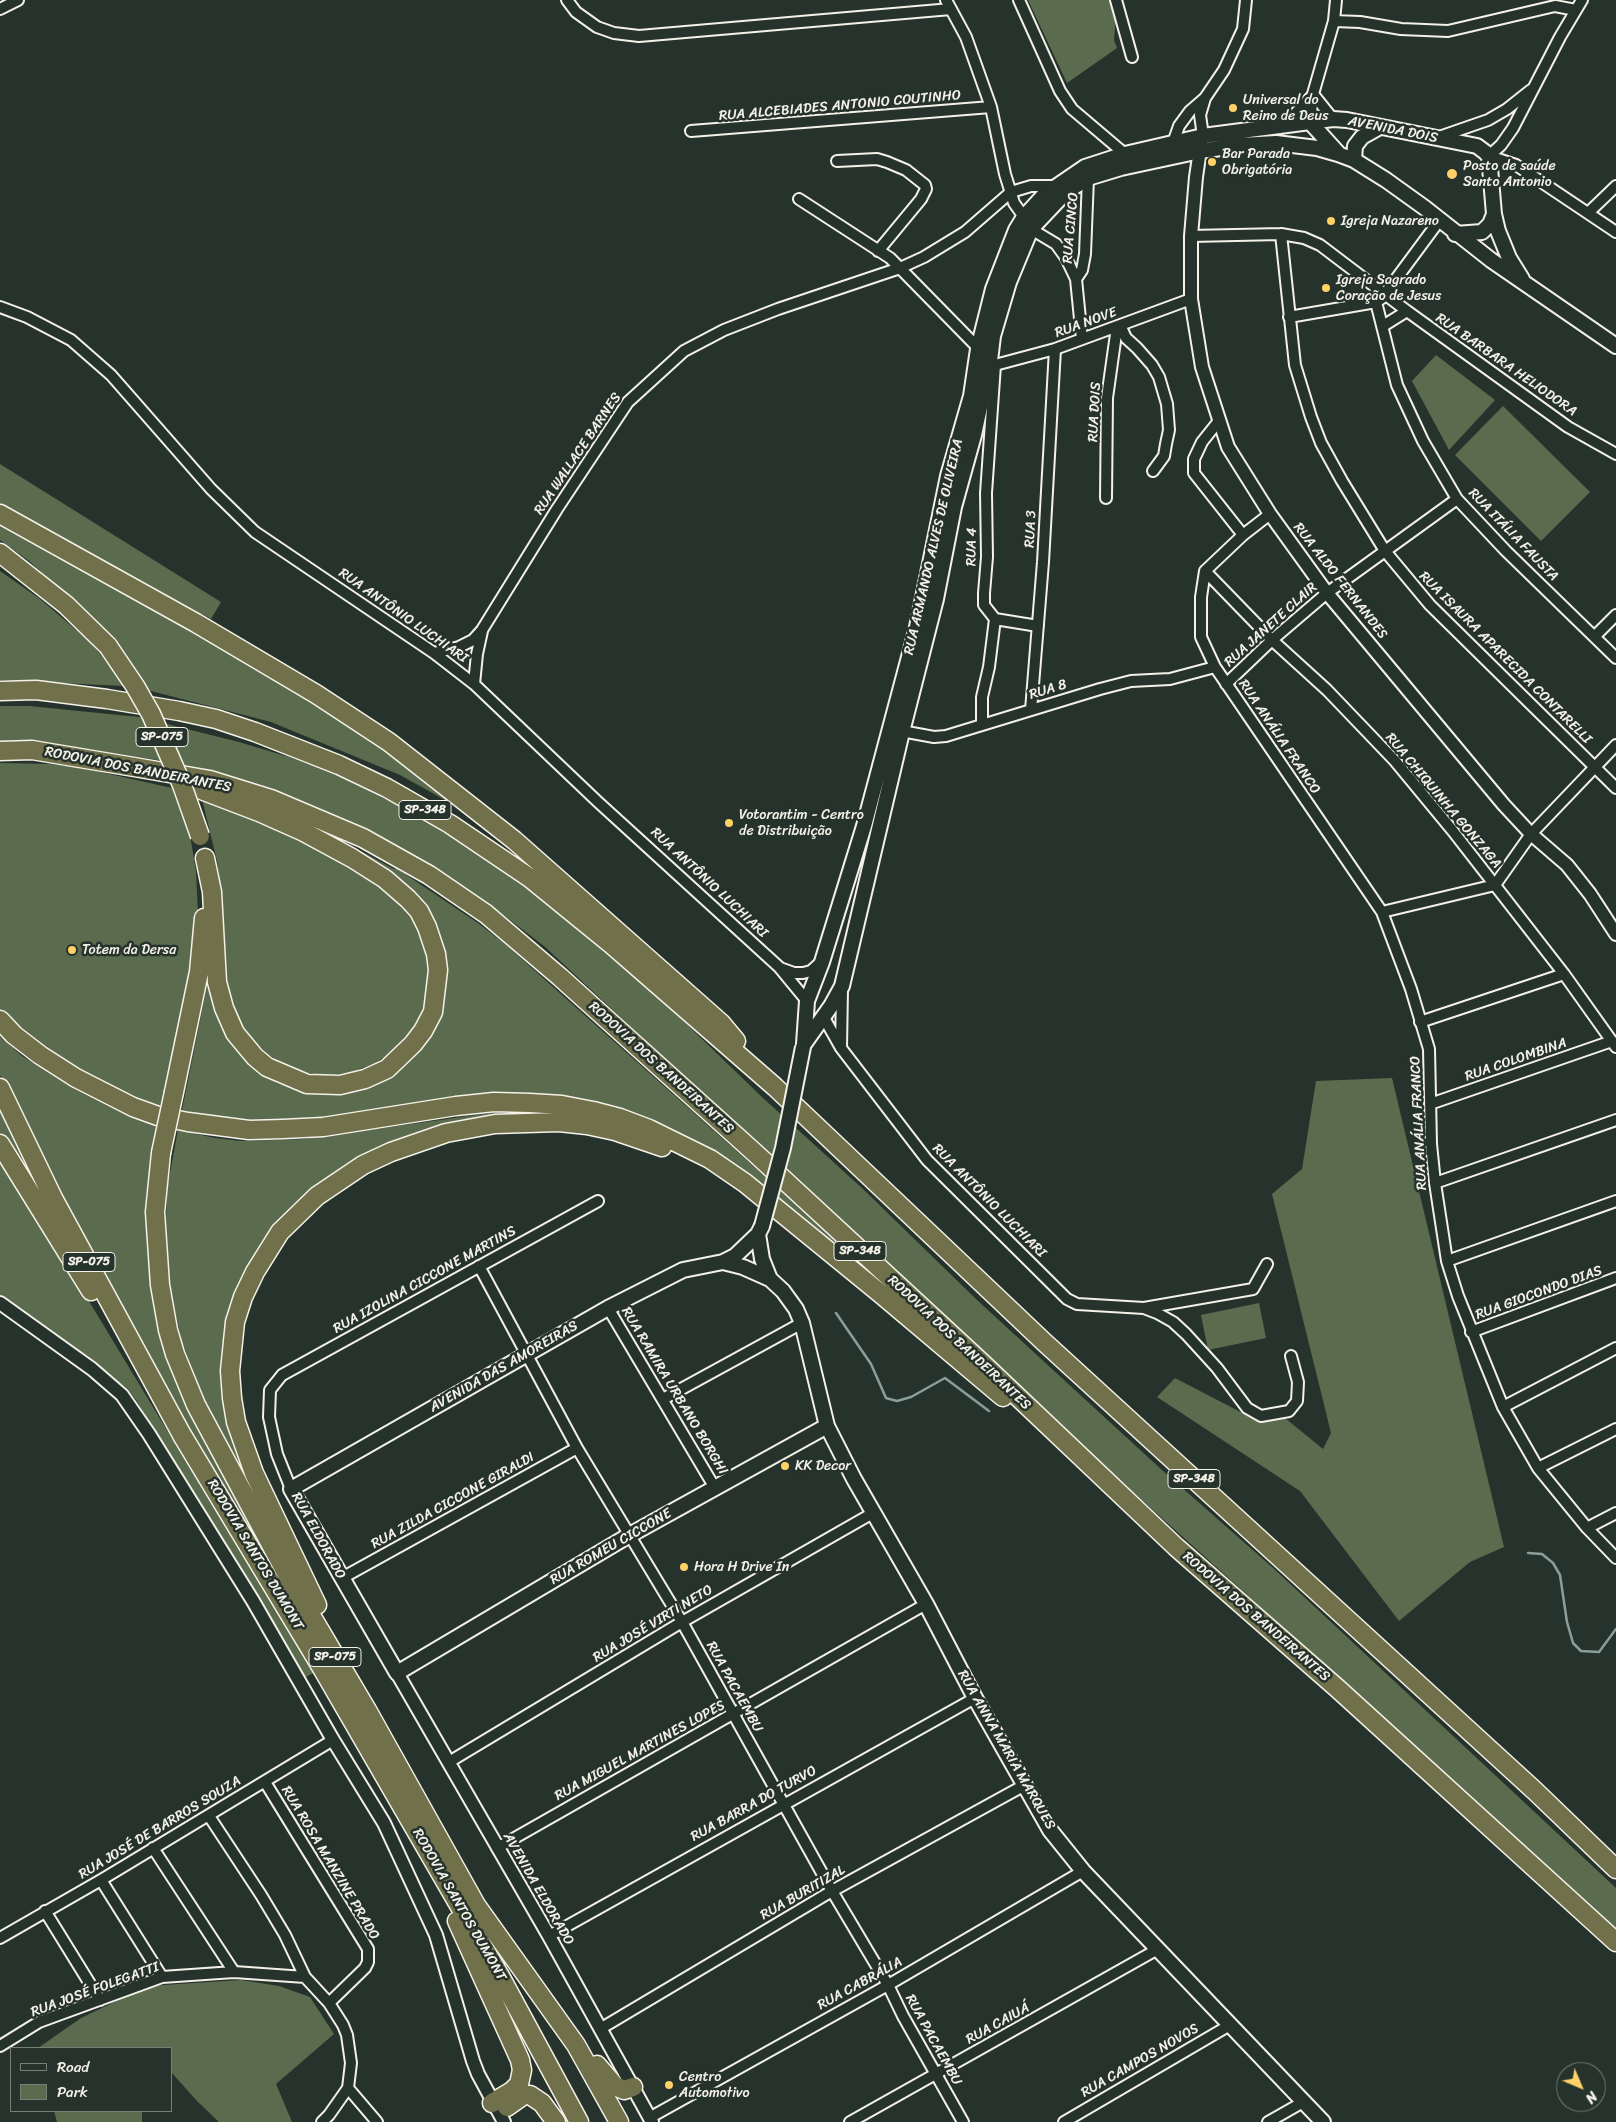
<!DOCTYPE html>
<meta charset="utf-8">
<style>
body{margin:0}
#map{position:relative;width:1616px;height:2122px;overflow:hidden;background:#26332d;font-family:Sriracha,sans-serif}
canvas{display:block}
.legend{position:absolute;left:10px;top:2047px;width:162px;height:65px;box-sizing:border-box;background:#26332d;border:1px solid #787f78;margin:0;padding:6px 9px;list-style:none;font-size:15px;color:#f4f1e8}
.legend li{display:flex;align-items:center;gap:10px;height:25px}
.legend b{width:25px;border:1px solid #787f78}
.north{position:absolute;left:1556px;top:2062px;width:50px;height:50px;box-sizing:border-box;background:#26332d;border:1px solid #787f78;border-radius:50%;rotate:135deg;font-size:14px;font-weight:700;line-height:20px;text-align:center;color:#f4f1e8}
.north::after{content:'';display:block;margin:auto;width:18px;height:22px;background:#ffd166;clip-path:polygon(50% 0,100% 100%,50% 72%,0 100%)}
</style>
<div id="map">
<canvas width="1616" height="2122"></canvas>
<ul class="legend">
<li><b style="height:6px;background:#26332d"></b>Road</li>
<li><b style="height:14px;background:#5b6b4e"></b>Park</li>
</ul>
<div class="north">N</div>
</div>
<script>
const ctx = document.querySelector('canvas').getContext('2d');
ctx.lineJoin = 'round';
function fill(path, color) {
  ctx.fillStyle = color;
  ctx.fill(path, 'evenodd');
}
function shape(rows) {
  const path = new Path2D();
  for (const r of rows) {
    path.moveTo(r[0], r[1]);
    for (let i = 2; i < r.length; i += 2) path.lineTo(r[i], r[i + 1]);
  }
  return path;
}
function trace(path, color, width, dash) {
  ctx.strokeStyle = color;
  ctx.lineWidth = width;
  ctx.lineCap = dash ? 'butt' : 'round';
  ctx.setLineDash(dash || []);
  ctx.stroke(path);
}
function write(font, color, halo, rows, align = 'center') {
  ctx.font = font + ' Sriracha,sans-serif';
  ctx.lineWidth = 5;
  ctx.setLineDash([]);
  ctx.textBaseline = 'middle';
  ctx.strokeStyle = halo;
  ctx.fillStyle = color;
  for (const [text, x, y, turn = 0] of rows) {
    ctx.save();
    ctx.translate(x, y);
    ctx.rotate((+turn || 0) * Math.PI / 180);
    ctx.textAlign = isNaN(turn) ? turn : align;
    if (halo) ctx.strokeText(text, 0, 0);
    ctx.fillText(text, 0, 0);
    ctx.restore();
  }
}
fill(shape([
 [1028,0,1112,0,1116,15,1114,40,1117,48,1067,83],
 [1436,355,1495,400,1449,450,1412,381],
 [1503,406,1590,492,1541,541,1455,455],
 [0,464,221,602,211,619,0,505],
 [0,520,163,611,370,737,463,810,400,775,271,722,147,690,116,643,94,620,29,561,0,540],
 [0,571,40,599,88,640,108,663,123,686,0,680],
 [0,706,29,706,139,717,239,742,289,757,335,774,423,818,472,847,516,877,672,1010,763,1098,863,1189,977,1300,1163,1471,1272,1567,1616,1888,1616,1931,1464,1794,1343,1681,1085,1449,544,946,497,910,454,881,376,836,308,804,237,779,158,760,85,749,0,742],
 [0,763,50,764,78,767,172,788,191,841,196,871,198,914,196,942,162,1109,121,1093,49,1053,0,1011],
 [201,795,278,827,375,879,401,902,412,915,428,951,430,967,429,993,424,1010,410,1035,396,1050,376,1063,355,1071,334,1075,315,1074,296,1071,280,1063,265,1052,242,1026,233,1009,226,985,221,893,217,861],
 [348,844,394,869,396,868,478,923,505,944,760,1172,782,1190,788,1192,894,1296,777,1202,571,1099,544,1095,515,1094,434,1102,306,1120,243,1120,203,1115,182,1110,210,971,212,994,216,1013,226,1032,263,1074,279,1084,316,1093,394,1074,411,1060,426,1042,437,1021,443,1001,446,981,445,960,436,925,423,907,347,847],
 [0,1036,22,1056,76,1090,120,1112,159,1125,157,1310,331,1663,327,1664,184,1422,47,1173,0,1075],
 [1392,1078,1504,1547,1470,1562,1399,1621,1300,1491,1157,1397,1175,1378,1252,1418,1285,1418,1323,1449,1331,1433,1272,1194,1302,1169,1316,1081],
 [0,1107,56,1223,0,1133],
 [497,1112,563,1113,469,1123,308,1198,229,1334,247,1470,243,1470,204,1399,182,1342,175,1311,169,1279,166,1219,167,1189,178,1130,215,1138,241,1141,304,1139],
 [0,1154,237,1546,315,1672,304,1678,230,1552,136,1400,127,1388,0,1296],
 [1259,1303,1266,1338,1208,1350,1201,1315],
 [241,1980,279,1986,310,1997,334,2034,276,2084,292,2122,219,2122,197,2101,171,2072,171,2048,38,2048,81,2018,148,1986],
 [54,2111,142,2111,142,2122,57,2122]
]), '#5b6b4e');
trace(shape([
 [836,1313,871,1364,886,1398,897,1401,911,1397,945,1378,989,1411],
 [1528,1553,1542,1554,1553,1563,1560,1575,1567,1622,1573,1643,1581,1651,1599,1652,1616,1629]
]), '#8a9e9c', 2.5);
const minor = shape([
 [567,0,576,12,597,27,614,33,639,36,951,9],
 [946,0,966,37,991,107,1005,174,1014,203,1024,217],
 [1019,0,1060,91,1072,109,1125,154],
 [1116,0,1132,57],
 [1582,0,1560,37,1513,128,1501,145,1489,156,1516,165,1616,232],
 [0,9,18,0],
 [1334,21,1360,22,1401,29,1448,31,1555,6,1576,10],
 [1313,94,1333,119],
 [1310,122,1313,94,1334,21,1336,0],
 [691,131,991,107],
 [1203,136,1200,115,1205,98],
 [1436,138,1488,120,1507,109,1531,90],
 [1173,143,1179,126,1190,111,1205,98,1224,70,1243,29,1246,0],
 [837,161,877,159,887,162,906,170,925,185,926,189,921,199,878,251],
 [799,199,890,258,995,365,1055,349,1191,299],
 [1588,213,1616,186],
 [1031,229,1056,244,1066,258,1076,279,1082,339],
 [1281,234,1295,365,1311,417,1321,443,1342,481,1385,551,1430,605,1616,788],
 [1191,236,1281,234,1304,238,1320,245,1407,311,1568,427,1616,454],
 [1076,279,1082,270,1085,254,1088,178],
 [1376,302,1397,385,1423,441,1457,499,1506,551,1616,658],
 [0,307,27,317,71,340,111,375,211,489,255,532,434,653,474,684,598,802,779,967,807,1001],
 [1289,317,1376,302,1382,298,1439,221],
 [1120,325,1126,338,1137,348,1152,365,1159,377,1167,404,1169,430,1166,444,1164,456,1153,471],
 [1383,326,1407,311],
 [1218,422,1202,442,1194,459,1194,473,1243,535],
 [1106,498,1107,398,1117,327],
 [1270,514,1243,535,1205,571,1201,597,1201,637,1215,667,1382,912,1411,989,1429,1049,1431,1144,1435,1183,1447,1261,1458,1296,1503,1407,1538,1468,1587,1528,1616,1558],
 [1205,571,1272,640,1327,690,1395,761,1452,830,1564,974,1616,1047],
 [995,619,1038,626],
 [1595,636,1616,615],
 [434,653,459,647,473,640,482,630,557,509,628,402,684,351,724,330,778,309,900,268,924,257,965,232,1011,192,1031,186,1056,186],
 [474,684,477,654,482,631],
 [1226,684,1272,640,1327,593,1457,499],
 [1031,710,1043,562,1055,349],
 [982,725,982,697,989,667,995,619,984,605,984,593,987,557,986,493,995,365],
 [896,730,934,737,946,736,1100,689,1131,681,1170,679,1215,667],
 [1382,912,1495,885,1531,834,1616,745],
 [780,968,794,973,803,973,811,971,821,962],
 [823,1016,841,1048,927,1160,1067,1299,1077,1304,1144,1308,1157,1313,1173,1322,1186,1334,1217,1368,1247,1408,1261,1416,1289,1411,1297,1401,1298,1382,1291,1356],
 [1420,1022,1564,974],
 [841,1048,842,989],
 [1430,1104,1612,1041],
 [1435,1183,1616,1120],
 [1447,1261,1616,1201],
 [479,1266,577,1448,682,1622,832,1891,888,1985,903,2016,963,2122],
 [608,1308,715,1488],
 [1144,1308,1253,1289,1267,1264],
 [1471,1332,1616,1278],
 [663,1399,802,1323],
 [1503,1407,1616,1348],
 [1538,1468,1616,1429],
 [291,1489,277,1454,269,1417,270,1390,282,1375,598,1201],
 [1587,1528,1616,1513],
 [342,1578,577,1448],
 [449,1762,682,1622,873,1513],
 [265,1782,368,1949,368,1962,365,1968,329,2003],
 [209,1816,261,1895,285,1935,305,1977],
 [153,1848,234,1972],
 [497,1848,926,1604],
 [101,1880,162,1977],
 [45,1911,100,2000],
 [549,1936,975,1698],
 [0,1938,101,1880,333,1740],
 [600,2029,832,1891,1023,1786],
 [0,2046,39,2022,162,1977,234,1972,305,1977,329,2003,343,2025,347,2035,351,2063,348,2088,329,2115,322,2122],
 [348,2088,377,2122],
 [649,2118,888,1985,1083,1871],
 [850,2122,1158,1949],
 [1064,2122,1230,2025],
 [1268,2122,1305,2101]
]);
const tertiary = shape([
 [1201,143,1196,177,1191,236,1191,299,1202,367,1228,447,1270,514,1327,593,1504,805,1531,834,1567,865,1590,894,1616,934],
 [0,1303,92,1369,122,1395,149,1434,253,1601,333,1740,384,1823,436,1935,473,2061,478,2074,504,2122],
 [397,1673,549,1936,652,2122]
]);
const secondary = shape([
 [1310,122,1338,153],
 [1287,125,1312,99],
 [1354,160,1355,146,1362,137,1380,127],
 [1455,234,1482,232,1490,224,1494,214],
 [804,1044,831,1006,842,986,902,732,936,599,954,507,974,435,990,361,993,336,1009,282,1031,229,1065,193,1088,178,1121,168,1200,151,1241,145,1276,143,1317,148,1338,154,1354,160,1386,180,1425,208,1491,260,1616,346],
 [804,1044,807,1001,822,962,864,826,917,627,948,476,971,396,978,349,993,289,1016,230,1024,217,1044,195,1085,167,1125,154,1203,136,1310,122,1333,119,1347,120,1477,146,1485,152,1489,156,1494,214,1498,231,1509,258,1522,279],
 [762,1226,758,1234,735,1256,723,1262,683,1270,608,1308,291,1489,397,1673,628,1536,827,1426],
 [758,1234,762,1259,770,1279],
 [723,1262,743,1267,770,1279,783,1291,796,1309,802,1323,827,1426,854,1479,926,1604,975,1698,1050,1830,1083,1871,1323,2122]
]);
const motorway = shape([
 [0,514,196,623,316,694,389,742,514,840,721,1023,736,1041],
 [0,553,66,605,108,646],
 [0,691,36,690,107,699,179,711,216,719,255,732,339,765,387,788,450,824,530,878,611,944,775,1087,1044,1342,1535,1791,1616,1869],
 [0,751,32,750,140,768,210,780,271,799,363,838,429,875,486,914,560,977,755,1153,981,1362,1176,1547,1337,1688,1616,1942],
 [183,783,259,812,304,832,352,858,385,879,408,899,419,911,427,927,436,954,438,970,433,1012,423,1031,413,1044,387,1069,365,1079,340,1085,307,1084,267,1067,255,1057,235,1033,224,1008,217,982,212,892,205,858],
 [0,1020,14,1035,40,1055,76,1078,133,1107,158,1116,188,1122,249,1130,283,1129,323,1127,456,1106,494,1102,530,1103,562,1105,593,1111,620,1118,649,1129,710,1159,745,1183,881,1294,1003,1397],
 [0,1088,53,1198,182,1435,322,1668,500,1976,579,2122],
 [174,1092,199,972,204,918],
 [0,1144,91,1291],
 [161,1153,155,1212,160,1285,168,1330,175,1354,196,1405,289,1578,367,1710,476,1905,576,2045,619,2122],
 [317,1605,254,1473,236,1422,232,1398,230,1371,235,1322,243,1297,255,1272,280,1232,317,1196,363,1165,391,1152,446,1133,495,1124,559,1122,587,1125,615,1131,662,1147],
 [457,1921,520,2060,522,2070,519,2084,512,2091,492,2103],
 [597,2065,615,2086,624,2090,633,2087],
 [507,2107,524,2095,530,2095,542,2103,556,2122]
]);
trace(minor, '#f4f1e8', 14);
trace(tertiary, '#f4f1e8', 16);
trace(secondary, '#f4f1e8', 18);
trace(motorway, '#f4f1e8', 21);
trace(minor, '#26332d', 10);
trace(tertiary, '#26332d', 12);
trace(secondary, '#26332d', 14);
trace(motorway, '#70704a', 18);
const secondaryBridge = shape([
 [762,1226,783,1148,803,1047]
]);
const motorwayBridge = shape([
 [108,646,135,686,151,714,182,785,200,836],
 [161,1153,174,1092]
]);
trace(secondaryBridge, '#f4f1e8', 18, []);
trace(motorwayBridge, '#f4f1e8', 21, []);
trace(secondaryBridge, '#26332d', 14);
trace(motorwayBridge, '#70704a', 18);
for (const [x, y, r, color] of [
 [1233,108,5,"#ffd166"],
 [1212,162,5,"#ffd166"],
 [1452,174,6,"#ffd166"],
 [1331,221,5,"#ffd166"],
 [1326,288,5,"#ffd166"],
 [729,823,5,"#ffd166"],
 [72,950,5,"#ffd166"],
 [785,1466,5,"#ffd166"],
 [684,1567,5,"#ffd166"],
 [669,2085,5,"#ffd166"]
]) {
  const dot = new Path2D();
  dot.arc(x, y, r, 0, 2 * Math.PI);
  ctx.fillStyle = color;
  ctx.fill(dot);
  trace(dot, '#26332d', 2);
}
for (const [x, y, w] of [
 [162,737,52],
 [425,810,52],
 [860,1251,52],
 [89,1262,52],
 [1194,1479,52],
 [335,1657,52]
]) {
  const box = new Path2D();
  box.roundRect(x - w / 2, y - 9.5, w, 19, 4);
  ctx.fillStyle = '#26332d';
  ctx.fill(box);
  trace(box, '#f4f1e8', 1);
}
write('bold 12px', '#f4f1e8', null, [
 ["SP-075",162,737],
 ["SP-348",425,810],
 ["SP-348",860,1251],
 ["SP-075",89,1262],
 ["SP-348",1194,1479],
 ["SP-075",335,1657]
]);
write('14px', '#f4f1e8', '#26332d', [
 ["Universal do",1243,100],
 ["Reino de Deus",1243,116],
 ["Bar Parada",1222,154],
 ["Obrigatória",1222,170],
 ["Posto de saúde",1463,166],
 ["Santo Antonio",1463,182],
 ["Igreja Nazareno",1341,221],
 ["Igreja Sagrado",1336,280],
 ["Coração de Jesus",1336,296],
 ["Votorantim - Centro",739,815],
 ["de Distribuição",739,831],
 ["Totem da Dersa",82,950],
 ["KK Decor",795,1466],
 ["Hora H Drive In",694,1567],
 ["Centro",679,2077],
 ["Automotivo",679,2093]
], 'left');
write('14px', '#f4f1e8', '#26332d', [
 ["RUA ALCEBIADES ANTONIO COUTINHO",840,106,-5],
 ["AVENIDA DOIS",1393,130,11],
 ["RUA CINCO",1071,228,-85],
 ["RUA NOVE",1086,323,-20],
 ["RUA BARBARA HELIODORA",1506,365,35],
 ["RUA DOIS",1095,412,-87],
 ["RUA WALLACE BARNES",578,454,-56],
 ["RUA 3",1031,529,-87],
 ["RUA ITÁLIA FAUSTA",1513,535,46],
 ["RUA ARMANDO ALVES DE OLIVEIRA",934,547,-77],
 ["RUA 4",972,547,-89],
 ["RUA ALDO FERNANDES",1340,581,52],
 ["RUA ANTÔNIO LUCHIARI",403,616,35],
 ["RUA JANETE CLAIR",1271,625,-42],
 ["RUA ISAURA APARECIDA CONTARELLI",1505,658,45],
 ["RUA 8",1048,690,-17],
 ["RUA ANÁLIA FRANCO",1279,737,56],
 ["RODOVIA DOS BANDEIRANTES",138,770,11],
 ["RUA CHIQUINHA GONZAGA",1443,801,50],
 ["RUA ANTÔNIO LUCHIARI",709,883,43],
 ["RUA COLOMBINA",1516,1060,-19],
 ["RODOVIA DOS BANDEIRANTES",661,1068,42],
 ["RUA ANÁLIA FRANCO",1419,1123,-93],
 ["RUA ANTÔNIO LUCHIARI",989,1201,45],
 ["RUA IZOLINA CICCONE MARTINS",425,1280,-29],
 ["RUA GIOCONDO DIAS",1539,1293,-20],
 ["RODOVIA DOS BANDEIRANTES",959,1343,43],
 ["AVENIDA DAS AMOREIRAS",504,1367,-30],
 ["RUA RAMIRA URBANO BORGHI",674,1391,59],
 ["RUA ZILDA CICCONE GIRALDI",453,1501,-29],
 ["RUA ELDORADO",318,1536,61],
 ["RUA ROMEU CICCONE",611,1547,-30],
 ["RODOVIA SANTOS DUMONT",255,1555,59],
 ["RODOVIA DOS BANDEIRANTES",1256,1617,41],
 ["RUA JOSÉ VIRTI NETO",653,1624,-31],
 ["RUA PACAEMBU",734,1687,61],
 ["RUA ANNA MARIA MARQUES",1006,1750,60],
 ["RUA MIGUEL MARTINES LOPES",640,1751,-29],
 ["RUA BARRA DO TURVO",754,1804,-29],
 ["RUA JOSÉ DE BARROS SOUZA",160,1828,-31],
 ["RUA ROSA MANZINE PRADO",330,1863,59],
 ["AVENIDA ELDORADO",538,1889,60],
 ["RUA BURITIZAL",803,1893,-30],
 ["RODOVIA SANTOS DUMONT",459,1905,60],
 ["RUA CABRÁLIA",860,1984,-29],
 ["RUA JOSÉ FOLEGATTI",95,1990,-20],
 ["RUA CAIUÁ",998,2024,-29],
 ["RUA PACAEMBU",933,2040,61],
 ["RUA CAMPOS NOVOS",1140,2061,-30]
]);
</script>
